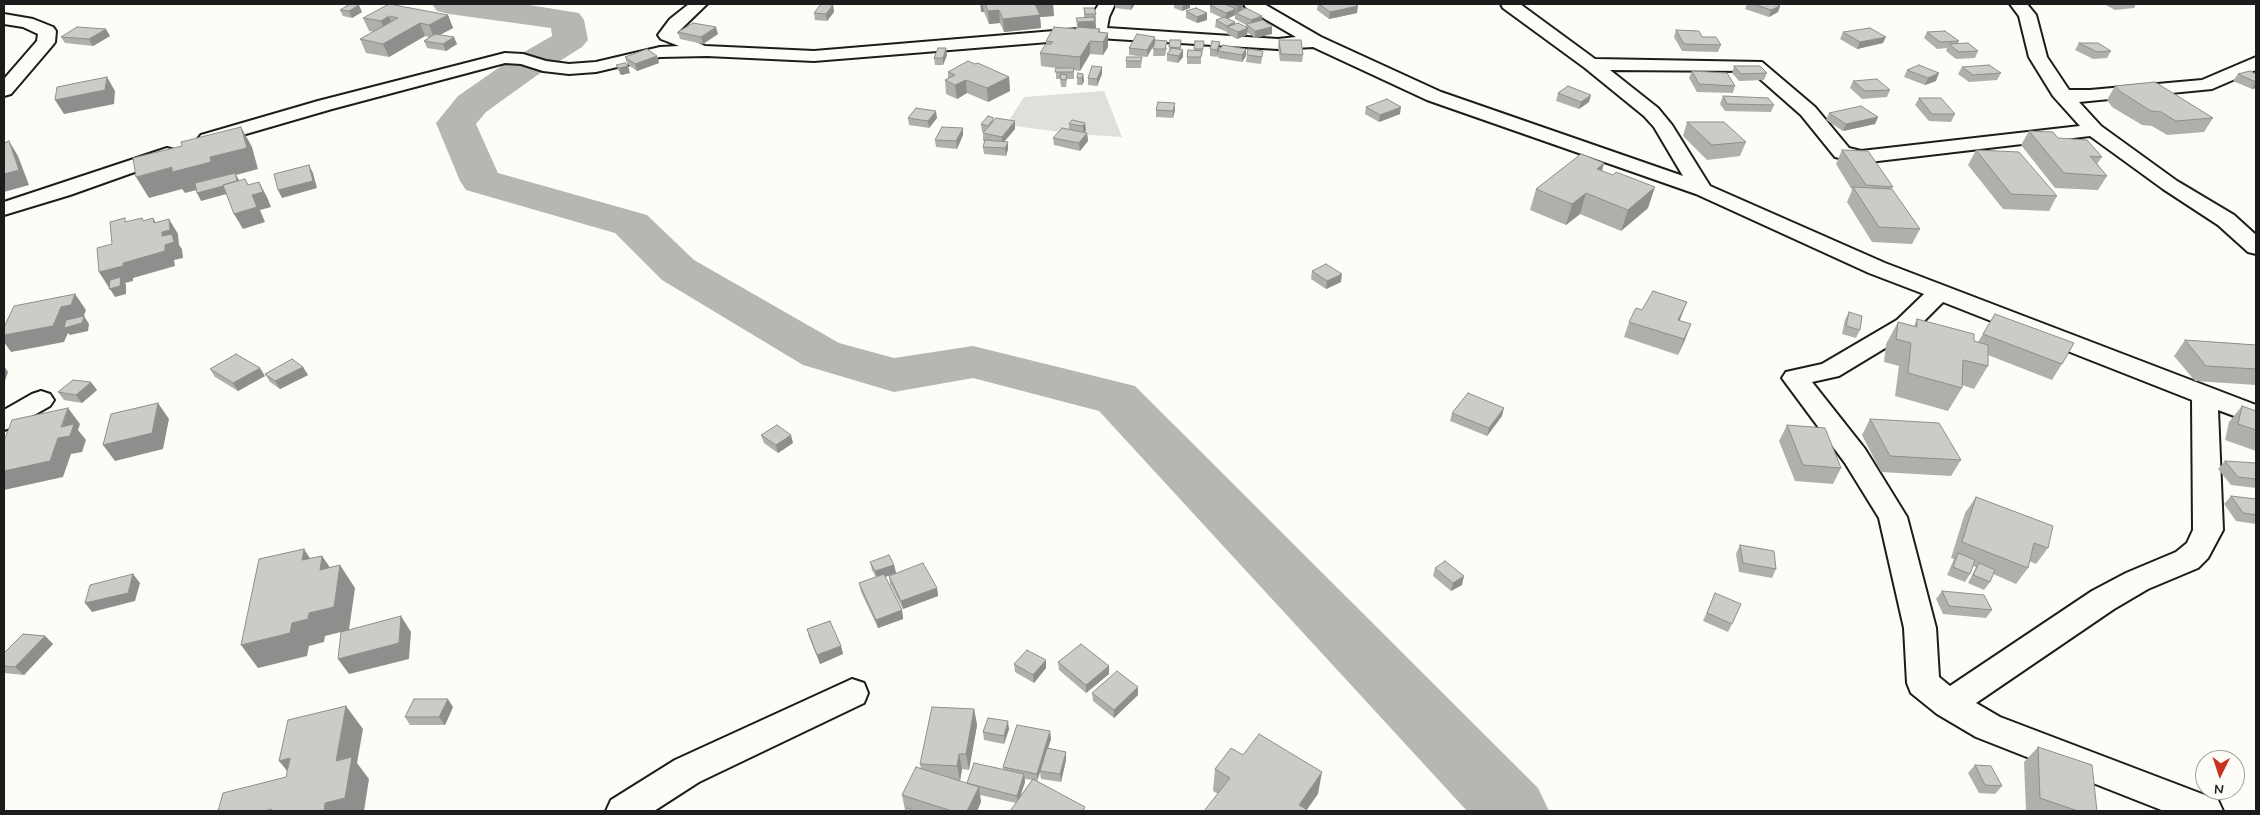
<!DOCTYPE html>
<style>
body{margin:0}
#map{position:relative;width:2260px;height:815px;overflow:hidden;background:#fdfcf7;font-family:Mynerve,sans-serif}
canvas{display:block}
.frame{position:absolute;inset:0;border:5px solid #1c1c1c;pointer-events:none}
.north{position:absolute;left:2195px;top:750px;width:50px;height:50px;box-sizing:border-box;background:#fdfcf7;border:1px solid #a3a29f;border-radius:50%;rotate:184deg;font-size:14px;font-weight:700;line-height:20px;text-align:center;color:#1c1c1c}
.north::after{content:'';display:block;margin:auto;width:18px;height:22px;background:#c8321e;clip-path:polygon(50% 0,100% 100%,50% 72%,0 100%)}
</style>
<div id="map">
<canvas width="2260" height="815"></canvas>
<div class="frame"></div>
<div class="north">N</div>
</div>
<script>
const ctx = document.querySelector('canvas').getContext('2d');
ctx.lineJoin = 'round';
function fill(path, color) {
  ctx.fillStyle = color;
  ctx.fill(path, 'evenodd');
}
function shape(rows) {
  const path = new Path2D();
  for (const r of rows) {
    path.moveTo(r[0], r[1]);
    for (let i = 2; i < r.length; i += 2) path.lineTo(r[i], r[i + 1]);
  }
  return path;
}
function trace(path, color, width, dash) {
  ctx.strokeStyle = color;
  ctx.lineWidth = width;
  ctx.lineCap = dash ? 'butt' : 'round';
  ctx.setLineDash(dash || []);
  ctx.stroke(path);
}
fill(shape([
 [1104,91,1122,137,1076,134,1006,125,1024,97]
]), '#e0dfdb');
fill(shape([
 [432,4,523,4,579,13,584,20,588,40,582,47,536,76,486,112,476,124,498,173,647,215,694,260,839,343,894,358,973,346,1135,386,1538,788,1549,811,1467,811,1099,411,973,378,894,392,803,365,662,280,615,233,466,190,460,181,436,123,458,96,510,60,552,36,551,28,449,14,437,11,432,4]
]), '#b7b6b2');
const street = shape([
 [689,4,707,4,677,33,705,46,814,51,1090,28,1091,17,1099,4,1115,4,1109,17,1107,28,1278,39,1296,37,1246,8,1244,4,1264,4,1321,37,1441,92,1683,176,1654,127,1644,116,1585,68,1503,8,1501,4,1520,4,1595,59,1762,62,1815,107,1849,148,1861,151,2080,126,2053,96,2029,57,2019,16,2010,4,2027,4,2036,15,2047,57,2069,90,2090,90,2202,80,2256,57,2256,70,2212,89,2079,102,2101,126,2177,181,2234,215,2256,235,2256,254,2248,252,2218,225,2163,189,2090,136,1861,163,1835,157,1801,115,1751,71,1610,70,1658,108,1672,125,1710,186,1885,263,2256,405,2256,424,2218,410,2223,530,2208,558,2198,568,2148,589,2114,609,1976,703,2000,717,2218,800,2223,811,2164,811,1976,737,1937,714,1911,693,1907,683,1904,628,1879,518,1845,463,1782,378,1786,372,1822,364,1897,320,1924,294,1869,273,1696,194,1427,100,1313,47,1278,49,1098,38,814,61,707,56,660,57,596,72,569,74,543,71,521,64,505,63,332,109,208,145,201,143,198,139,201,135,318,101,505,53,523,54,546,61,569,64,596,62,660,47,679,46,661,39,658,35,670,19,689,4],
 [1943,302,2192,400,2193,530,2187,543,2176,552,2126,573,2092,591,1950,686,1939,677,1936,628,1907,517,1865,449,1812,382,1839,376,1915,330,1943,302],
 [4,14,33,19,53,27,56,31,55,42,52,46,11,94,4,96,4,79,37,41,38,34,23,27,4,24,4,14],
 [167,148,174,150,177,154,174,158,70,195,4,215,4,202,167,148],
 [41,391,50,394,54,400,50,406,13,427,4,430,4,410,32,394,41,391],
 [852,679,864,683,868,693,864,703,699,782,654,811,606,811,611,800,675,760,852,679]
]);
trace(street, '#1c1c1c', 4);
fill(street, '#fdfcf7');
fill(shape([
 [980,4,1053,4,1054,16,1040,17,1041,28,1004,32,1000,23,989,24,984,12,981,12],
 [1115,4,1135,4,1131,10,1115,8],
 [1174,4,1190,4,1190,8,1182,11,1174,8],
 [1226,4,1243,4,1243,9,1239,11,1262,16,1262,21,1272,27,1272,34,1255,38,1247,32,1247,35,1237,39,1227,34,1227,32,1215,27,1216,20,1222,18,1210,12,1210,5],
 [1235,15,1235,19,1246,25,1246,28,1235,24,1228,19],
 [1318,4,1354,4,1357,13,1329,19,1317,10],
 [1747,4,1782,4,1779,5,1780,6,1778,12,1769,17,1745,9],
 [2104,4,2136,4,2134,8,2115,10],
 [833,5,834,12,827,21,815,20,814,13],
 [1084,8,1096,14,1096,28,1090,28,1100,29,1100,33,1108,33,1108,47,1103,55,1090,54,1080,71,1074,70,1074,79,1067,79,1066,87,1061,87,1060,79,1056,79,1056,68,1041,66,1040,53,1046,44,1046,41,1076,29,1077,27,1076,18,1084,18],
 [340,10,362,12,352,18,343,16],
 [1186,11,1207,20,1197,23,1186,18],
 [448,15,453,28,440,35,457,44,446,51,427,48,424,41,429,37,425,36,389,57,366,53,360,39,374,32,369,31,363,18],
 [1676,30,1702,37,1721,45,1718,52,1682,51,1674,37],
 [678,32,718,34,703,44,680,39],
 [1843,32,1883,43,1857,49,1840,39],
 [1927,32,1959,41,1957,44,1978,51,1975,58,1956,59,1946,51,1947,48,1937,49,1924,38],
 [110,36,93,46,65,43,61,37],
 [1155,37,1155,40,1167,48,1165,56,1153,56,1154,45,1147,57,1129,55,1129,48],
 [1181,40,1181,49,1183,57,1178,63,1167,61,1167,54,1169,51,1169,47],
 [1279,40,1303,55,1302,62,1280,61,1278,47],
 [1195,41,1204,41,1202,56,1201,56,1201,64,1187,64,1187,57,1194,50],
 [2079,43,2111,51,2107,58,2093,59,2075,50],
 [1210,49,1246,49,1246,56,1242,62,1218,58,1218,53,1217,57,1210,56],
 [1263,51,1261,64,1246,62,1247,55],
 [947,55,943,65,935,65,934,58],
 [657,56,659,63,637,71,627,64,625,57],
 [1142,57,1141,68,1126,68,1126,61],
 [616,65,630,73,621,75,619,72],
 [1734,66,1767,73,1764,80,1739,81,1732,73],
 [1102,67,1102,74,1097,86,1088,85,1088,78],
 [1962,67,2001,73,1997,80,1969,82,1958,74],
 [1907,70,1936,81,1925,85,1904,77],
 [1692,71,1735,86,1733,93,1697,92,1689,78],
 [948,72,1009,77,1010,91,988,102,967,93,957,99,946,94,945,80,948,78],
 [1083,74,1084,81,1082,85,1077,85,1077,78],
 [2238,74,2256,74,2256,88,2252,89,2233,81],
 [1853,81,1890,90,1887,97,1862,99,1850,88],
 [2115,86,2213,118,2204,132,2167,135,2152,126,2142,125,2112,107,2107,100],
 [1558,93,1589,102,1579,109,1556,101],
 [1723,96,1774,105,1771,112,1725,111,1720,104],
 [1919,98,1955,114,1951,122,1929,121,1915,105],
 [1366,107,1400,114,1379,122,1365,114],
 [1156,110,1175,110,1173,118,1156,117],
 [1829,113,1878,117,1875,124,1843,131,1826,120],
 [908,118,937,118,929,128,909,125],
 [995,120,1015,129,1004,142,1008,149,1006,156,984,154,983,147,985,141,983,141,983,133,984,132,982,132,981,124],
 [1687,122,1746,142,1740,156,1707,160,1683,136],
 [1085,123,1086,130,1084,133,1087,133,1088,141,1080,151,1054,145,1053,138,1069,130,1069,124],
 [2029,131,2058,138,2102,157,2097,164,2107,176,2098,190,2055,188,2021,145],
 [963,135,957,149,936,147,935,140],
 [1842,150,1893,187,1891,189,1920,229,1912,244,1872,242,1847,202,1852,190,1836,164],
 [1976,150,2057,196,2049,211,2003,209,1968,165],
 [1604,163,1602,171,1648,208,1621,231,1580,214,1566,225,1530,210,1536,189],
 [1312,271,1341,282,1326,289,1311,279],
 [1642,310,1681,317,1680,320,1685,340,1678,355,1624,337,1629,322],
 [1849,312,1860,330,1856,338,1842,334,1845,320],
 [1995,314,2062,364,2052,380,1988,355,1988,366,1974,389,1962,385,1962,388,1948,411,1895,396,1899,366,1884,362,1886,344,1898,322,1914,326,1917,319,1978,342],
 [2185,340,2256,345,2256,385,2195,381,2174,356],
 [303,367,308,375,280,389,270,382,265,374],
 [210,369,265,376,238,391,215,377],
 [97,390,82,403,64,400,58,392],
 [2242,406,2256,411,2256,451,2225,440,2229,422],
 [1452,413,1502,416,1487,436,1450,421],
 [1870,419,1961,460,1951,476,1881,472,1862,435],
 [1787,425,1841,468,1833,484,1795,481,1779,441],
 [761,435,793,443,778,453,764,443],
 [2225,461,2256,464,2256,488,2231,485,2218,469],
 [2231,496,2256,499,2256,524,2236,521,2224,504],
 [1976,497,2048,548,2036,564,2029,561,2028,568,2016,584,1993,574,1990,582,1984,590,1968,583,1976,567,1973,566,1970,574,1965,582,1947,575,1954,559,1951,558,1965,513],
 [1740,545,1776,569,1772,578,1739,572,1736,554],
 [870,562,894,565,896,573,885,577,902,610,903,619,878,628,861,592,859,583,876,577,872,570],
 [1435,568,1462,585,1451,591,1433,576],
 [889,576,937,588,938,596,903,609,890,584],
 [1942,591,1992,610,1986,618,1943,614,1936,599],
 [1715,593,1732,624,1728,632,1703,621],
 [807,629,841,646,843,654,820,664,809,637],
 [45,636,53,644,24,675,4,673,4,653],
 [1046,660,1046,668,1034,683,1015,672,1014,664],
 [1058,662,1109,666,1109,674,1086,693,1059,670],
 [1092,693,1138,695,1114,718,1093,701],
 [453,707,445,725,410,725,405,717],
 [974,709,977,725,969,770,962,769,960,781,967,783,1003,770,1003,767,1050,731,1051,739,1048,748,1066,760,1061,782,1041,779,1040,772,1037,781,1016,803,980,795,981,802,977,811,905,811,906,810,905,810,902,795,921,769,920,764],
 [1025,779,1032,780,1020,797,1025,782],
 [1009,729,1004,744,984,740,983,732],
 [2038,747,2097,811,2026,811,2024,762],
 [1243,755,1318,794,1218,794,1213,791,1215,769],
 [1975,765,2002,786,1995,794,1979,793,1968,773]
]), '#afafac');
fill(shape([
 [1031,4,1053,4,1054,16,1040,17,1041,28,1004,32,1003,19],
 [1131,4,1135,4,1131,10],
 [1184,4,1190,4,1190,8,1182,11,1183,5],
 [1240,4,1243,4,1243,9,1237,12,1237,6],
 [359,5,362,12,352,18,349,11],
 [833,5,834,12,827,21,826,14],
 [981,5,983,5,984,12,981,12],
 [1358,6,1357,13,1329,19,1330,12],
 [1780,6,1778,12,1769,17,1771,10],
 [1236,9,1235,15,1226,19,1226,13],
 [999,10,1000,23,989,24,988,11],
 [1207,13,1207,20,1197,23,1197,17],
 [448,15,453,28,434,38,429,25],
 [389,16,394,30,386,34,381,21],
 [1262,16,1262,22,1251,27,1251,20],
 [1095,21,1096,28,1078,29,1078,22],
 [1235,22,1235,29,1227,27,1227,32,1227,26],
 [420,23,425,36,389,57,383,44],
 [716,27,718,34,703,44,701,37],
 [1272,27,1272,34,1255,38,1255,31],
 [1248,28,1247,35,1237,39,1238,32],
 [106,29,110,36,93,46,89,39],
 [1108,33,1108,47,1103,55,1103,42],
 [454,37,457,44,446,51,443,44],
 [1155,37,1155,43,1147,57,1147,50],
 [1886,37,1883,43,1857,49,1860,42],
 [1181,40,1180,54,1183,50,1183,57,1178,63,1179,56,1180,54],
 [1090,41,1090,54,1080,71,1080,57],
 [1220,42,1219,49,1217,57,1217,50],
 [946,48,947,55,943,65,943,58],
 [1246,49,1246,56,1242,62,1242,55],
 [657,56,659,63,637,71,635,64],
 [628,66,630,73,621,75,619,68],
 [1102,67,1102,74,1097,86,1097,79],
 [1939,73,1936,81,1925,85,1928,78],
 [1083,74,1084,81,1082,85,1082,78],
 [107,77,115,91,114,104,64,114,55,100],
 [1009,77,1010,91,988,102,987,88],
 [966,80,967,93,957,99,955,85],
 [2256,82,2256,88,2252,89],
 [1591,95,1589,102,1579,109,1581,102],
 [1175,103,1175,110,1173,118,1173,111],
 [1401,107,1400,114,1379,122,1380,115],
 [936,111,937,118,929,128,928,121],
 [1878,117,1875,124,1843,131,1846,124],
 [1015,121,1015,129,1002,144,1002,137],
 [1085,123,1086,130,1083,134,1083,126],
 [241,127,252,147,258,169,236,175,239,180,241,190,201,201,197,193,223,183,185,193,182,189,149,198,136,177,210,157],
 [963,128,963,135,957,149,956,141],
 [1087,133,1088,141,1080,151,1079,143],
 [9,141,18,156,29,185,4,192,4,174],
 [1008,142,1008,149,1006,156,1005,148],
 [1604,163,1598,184,1597,169],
 [309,165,313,173,317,188,282,198,278,190],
 [245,179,254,195,259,182,267,197,271,207,260,210,265,222,243,229,234,214,248,185],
 [1655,187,1648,208,1621,231,1628,210],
 [1586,193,1580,214,1566,225,1572,204],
 [153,218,162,232,169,219,178,234,179,245,182,249,183,258,174,260,175,266,133,278,133,281,125,283,126,285,126,294,115,297,99,272,123,263,154,223],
 [1342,274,1341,282,1326,289,1327,281],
 [75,294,86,310,82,320,84,316,89,324,88,331,70,335,68,333,64,342,11,352,4,342,4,335,61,307],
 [1687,302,1681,317,1672,336,1678,320],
 [1691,324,1685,340,1678,355,1684,339],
 [4,366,8,372,4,384],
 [303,367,308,375,280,389,275,381],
 [260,368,265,376,238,391,233,383],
 [91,382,97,390,82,403,76,395],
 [158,403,169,419,163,449,115,461,103,445],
 [68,408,80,424,78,430,86,440,82,452,71,454,63,477,4,490,4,471,58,438],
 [1504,408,1502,416,1487,436,1489,428],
 [791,435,793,443,778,453,776,445],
 [304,549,319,572,302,560],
 [322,556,338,579,320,570],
 [340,565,355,588,349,630,325,636,324,642,309,646,307,656,258,668,241,645,292,623,309,613],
 [894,565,896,573,877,580,875,571],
 [133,574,140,583,135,601,92,612,85,603],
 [1464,576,1462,585,1451,591,1453,583],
 [937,588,938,596,903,609,901,601],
 [902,610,903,619,878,628,876,620],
 [401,616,411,632,409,659,349,674,338,659],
 [45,636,53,644,24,675,15,667],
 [841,646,843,654,820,664,817,655],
 [1046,660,1046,668,1034,683,1033,675],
 [1109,666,1109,674,1086,693,1086,685],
 [1138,687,1138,695,1114,718,1114,710],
 [448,699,453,707,445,725,439,717],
 [346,706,363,729,357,763,369,779,364,811,324,811,325,803,336,761],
 [974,709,977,725,969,770,966,754],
 [1008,721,1009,729,1004,744,1004,736],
 [1050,731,1051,739,1037,781,1037,774],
 [1066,752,1066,760,1061,782,1060,774],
 [959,754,962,769,960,781,957,766],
 [290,758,297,783,279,761],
 [1322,772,1318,794,1306,811,1299,805],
 [1024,774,1025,782,1018,803,1017,796],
 [979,787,981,802,977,811,967,811]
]), '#8f8e8c');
const building = shape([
 [350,4,359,5,349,11,340,10,350,4],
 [389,4,448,15,429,25,420,23,383,44,360,39,398,18,389,16,381,21,363,18,389,4],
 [821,4,833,5,826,14,814,13,821,4],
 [985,4,1042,4,1035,4,1040,15,1003,19,999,10,988,11,985,4],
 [1214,4,1225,4,1236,9,1226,13,1210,5,1214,4],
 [1232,4,1240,4,1237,6,1232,4],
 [1319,4,1354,4,1358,6,1330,12,1319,4],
 [1753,4,1775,4,1780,6,1771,10,1753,4],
 [1084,8,1094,8,1096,14,1085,14,1084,8],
 [1196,8,1207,13,1197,17,1186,11,1196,8],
 [1246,8,1262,16,1251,20,1236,13,1246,8],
 [1094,17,1095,21,1078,22,1076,18,1094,17],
 [1224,17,1235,22,1227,26,1216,20,1224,17],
 [1263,20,1272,27,1255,31,1246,24,1263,20],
 [693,23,716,27,701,37,678,32,693,23],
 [1238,23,1248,28,1238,32,1227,27,1238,23],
 [77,27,106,29,89,39,61,37,77,27],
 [1054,27,1076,29,1077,27,1100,29,1098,32,1108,33,1103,42,1090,41,1080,57,1040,53,1046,44,1051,44,1053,42,1046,41,1054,27],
 [1870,28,1886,37,1860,42,1843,32,1870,28],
 [1676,30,1699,31,1702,37,1716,37,1721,45,1684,44,1676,30],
 [1945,31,1959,41,1940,42,1927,32,1945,31],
 [435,34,454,37,443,44,424,41,435,34],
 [1137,34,1155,37,1147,50,1129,48,1137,34],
 [1155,40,1167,41,1165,49,1153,49,1155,40],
 [1170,40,1181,40,1180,48,1169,47,1170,40],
 [1279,40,1301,40,1303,55,1281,54,1279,40],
 [1195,41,1204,41,1203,49,1194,49,1195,41],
 [1212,41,1220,42,1217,50,1210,49,1212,41],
 [1968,43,1978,51,1959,52,1949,44,1968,43],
 [2079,43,2098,43,2111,51,2097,52,2079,43],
 [1223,45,1246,49,1242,55,1218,51,1223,45],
 [938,48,946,48,943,58,934,58,938,48],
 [1172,48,1183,50,1179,56,1167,54,1172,48],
 [647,49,657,56,635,64,625,57,647,49],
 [1248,49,1263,51,1262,57,1247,55,1248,49],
 [1188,50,1202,51,1201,57,1187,57,1188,50],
 [1127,57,1142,57,1141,61,1126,61,1127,57],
 [968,61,975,64,978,63,1009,77,987,88,966,80,955,85,945,80,955,75,948,72,968,61],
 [625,63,628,66,619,68,616,65,625,63],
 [1919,65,1939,73,1928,78,1907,70,1919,65],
 [1989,65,2001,73,1973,75,1962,67,1989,65],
 [1092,66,1102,67,1097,79,1088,78,1092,66],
 [1734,66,1760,66,1767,73,1741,74,1734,66],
 [1056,68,1074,68,1073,72,1055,72,1056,68],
 [1692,71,1727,73,1735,86,1699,84,1692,71],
 [2250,71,2256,74,2256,82,2238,74,2250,71],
 [1078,73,1083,74,1082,78,1077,78,1078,73],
 [1061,74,1067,75,1066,80,1060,79,1061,74],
 [107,77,105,90,55,100,57,87,107,77],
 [1877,79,1890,90,1865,91,1853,81,1877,79],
 [2155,82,2213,118,2176,121,2161,112,2151,111,2121,92,2115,86,2155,82],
 [1568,86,1591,95,1581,102,1558,93,1568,86],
 [1723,96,1768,98,1774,105,1727,104,1723,96],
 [1919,98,1941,98,1955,114,1932,114,1919,98],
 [1387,99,1401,107,1380,115,1366,107,1387,99],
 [1158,102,1175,103,1173,111,1156,110,1158,102],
 [1861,106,1878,117,1846,124,1829,113,1861,106],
 [916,108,936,111,928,121,908,118,916,108],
 [988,116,994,118,988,126,981,124,988,116],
 [996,118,1015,121,1002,137,983,133,996,118],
 [1072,120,1085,123,1083,126,1069,124,1072,120],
 [1687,122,1724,122,1746,142,1712,145,1687,122],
 [241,127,247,148,210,157,211,162,172,172,172,167,136,177,133,158,182,146,181,142,241,127],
 [942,127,963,128,956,141,935,140,942,127],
 [1062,128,1087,133,1079,143,1053,138,1062,128],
 [2029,131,2053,132,2058,138,2087,140,2102,157,2090,156,2107,176,2064,173,2029,131],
 [985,140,1008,142,1005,148,983,147,985,140],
 [9,141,19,170,4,174,4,143,9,141],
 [1842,150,1868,151,1893,187,1866,185,1842,150],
 [1976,150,2019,152,2057,196,2011,194,1976,150],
 [1581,154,1604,163,1597,169,1613,175,1616,172,1655,187,1628,210,1586,193,1572,204,1536,189,1581,154],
 [309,165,313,181,278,190,274,174,309,165],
 [235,173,237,181,223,185,223,186,197,193,195,183,235,173],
 [245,179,248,185,259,182,263,192,252,195,257,207,234,214,223,185,245,179],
 [1853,187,1892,189,1920,229,1879,227,1853,187],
 [125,218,125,222,142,218,143,221,153,218,154,223,169,219,170,230,162,232,162,236,172,234,174,242,165,245,165,251,123,263,123,266,99,272,97,248,112,244,110,222,125,218],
 [1326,264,1342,274,1327,281,1312,271,1326,264],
 [121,277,120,286,109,289,110,280,121,277],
 [1653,291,1687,302,1678,320,1691,324,1684,339,1629,322,1636,308,1642,310,1653,291],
 [75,294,71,305,61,307,53,326,4,335,4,327,14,306,75,294],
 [1849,312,1862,316,1860,330,1846,326,1849,312],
 [1995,314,2074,343,2062,364,1983,334,1995,314],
 [84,316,82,323,64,328,66,320,84,316],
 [1917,319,1974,334,1974,341,1988,345,1988,366,1963,360,1962,388,1908,373,1911,343,1896,339,1898,322,1917,327,1917,319],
 [2185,340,2256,345,2256,369,2206,366,2185,340],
 [236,354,260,368,233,383,210,369,236,354],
 [292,359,303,367,275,381,265,374,292,359],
 [73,380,91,382,76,395,58,392,73,380],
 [1468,393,1504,408,1489,428,1452,413,1468,393],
 [158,403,152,433,103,445,111,414,158,403],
 [2242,406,2256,411,2256,430,2238,424,2242,406],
 [68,408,61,427,74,424,70,436,58,438,50,461,4,471,4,441,12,420,68,408],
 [1870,419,1939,423,1961,460,1890,456,1870,419],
 [777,425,791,435,776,445,761,435,777,425],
 [1787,425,1825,428,1841,468,1803,465,1787,425],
 [2225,461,2256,463,2256,479,2238,477,2225,461],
 [2231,496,2256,499,2256,515,2243,513,2231,496],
 [1976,497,2053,526,2048,548,2034,543,2028,568,1962,542,1976,497],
 [1740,545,1774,551,1776,569,1743,563,1740,545],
 [304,549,302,560,322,556,320,570,340,565,334,607,309,613,308,619,292,623,290,633,241,645,259,559,304,549],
 [1958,553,1975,560,1970,574,1953,567,1958,553],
 [889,555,894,565,875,571,870,562,889,555],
 [1445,561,1464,576,1453,583,1435,568,1445,561],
 [923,563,937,588,901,601,889,576,923,563],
 [1979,563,1995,570,1990,582,1973,575,1979,563],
 [133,574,128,593,85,603,90,585,133,574],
 [884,574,902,610,876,620,859,583,884,574],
 [1942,591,1984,595,1992,610,1949,606,1942,591],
 [1715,593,1741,604,1732,624,1707,613,1715,593],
 [401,616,399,643,338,659,341,632,401,616],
 [830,621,841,646,817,655,807,629,830,621],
 [23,634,45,636,15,667,4,666,4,653,23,634],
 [1081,644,1109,666,1086,685,1058,662,1081,644],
 [1027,650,1046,660,1033,675,1014,664,1027,650],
 [1117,671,1138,687,1114,710,1092,693,1117,671],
 [414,699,448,699,439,717,405,717,414,699],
 [346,706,336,761,352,757,345,798,325,803,324,811,271,811,272,809,264,811,218,811,223,793,286,777,290,758,279,761,288,720,346,706],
 [932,707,974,709,966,754,959,754,957,766,920,764,932,707],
 [988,718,1008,721,1004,736,983,732,988,718],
 [1017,725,1050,731,1037,774,1003,767,1017,725],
 [1259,734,1322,772,1299,805,1309,811,1204,811,1230,778,1215,769,1231,748,1243,755,1259,734],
 [2038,747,2092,765,2097,811,2078,811,2040,798,2038,747],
 [1047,748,1066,752,1060,774,1040,771,1047,748],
 [974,763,1024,774,1017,796,978,786,967,783,974,763],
 [1975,765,1991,766,2002,786,1985,785,1975,765],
 [916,767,979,787,967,811,952,811,902,795,916,767],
 [1033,779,1085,807,1083,811,1010,811,1033,779],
 [907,808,915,811,905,811,907,808]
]);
fill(building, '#cccbc8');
trace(building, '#8f8e8c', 1);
</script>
